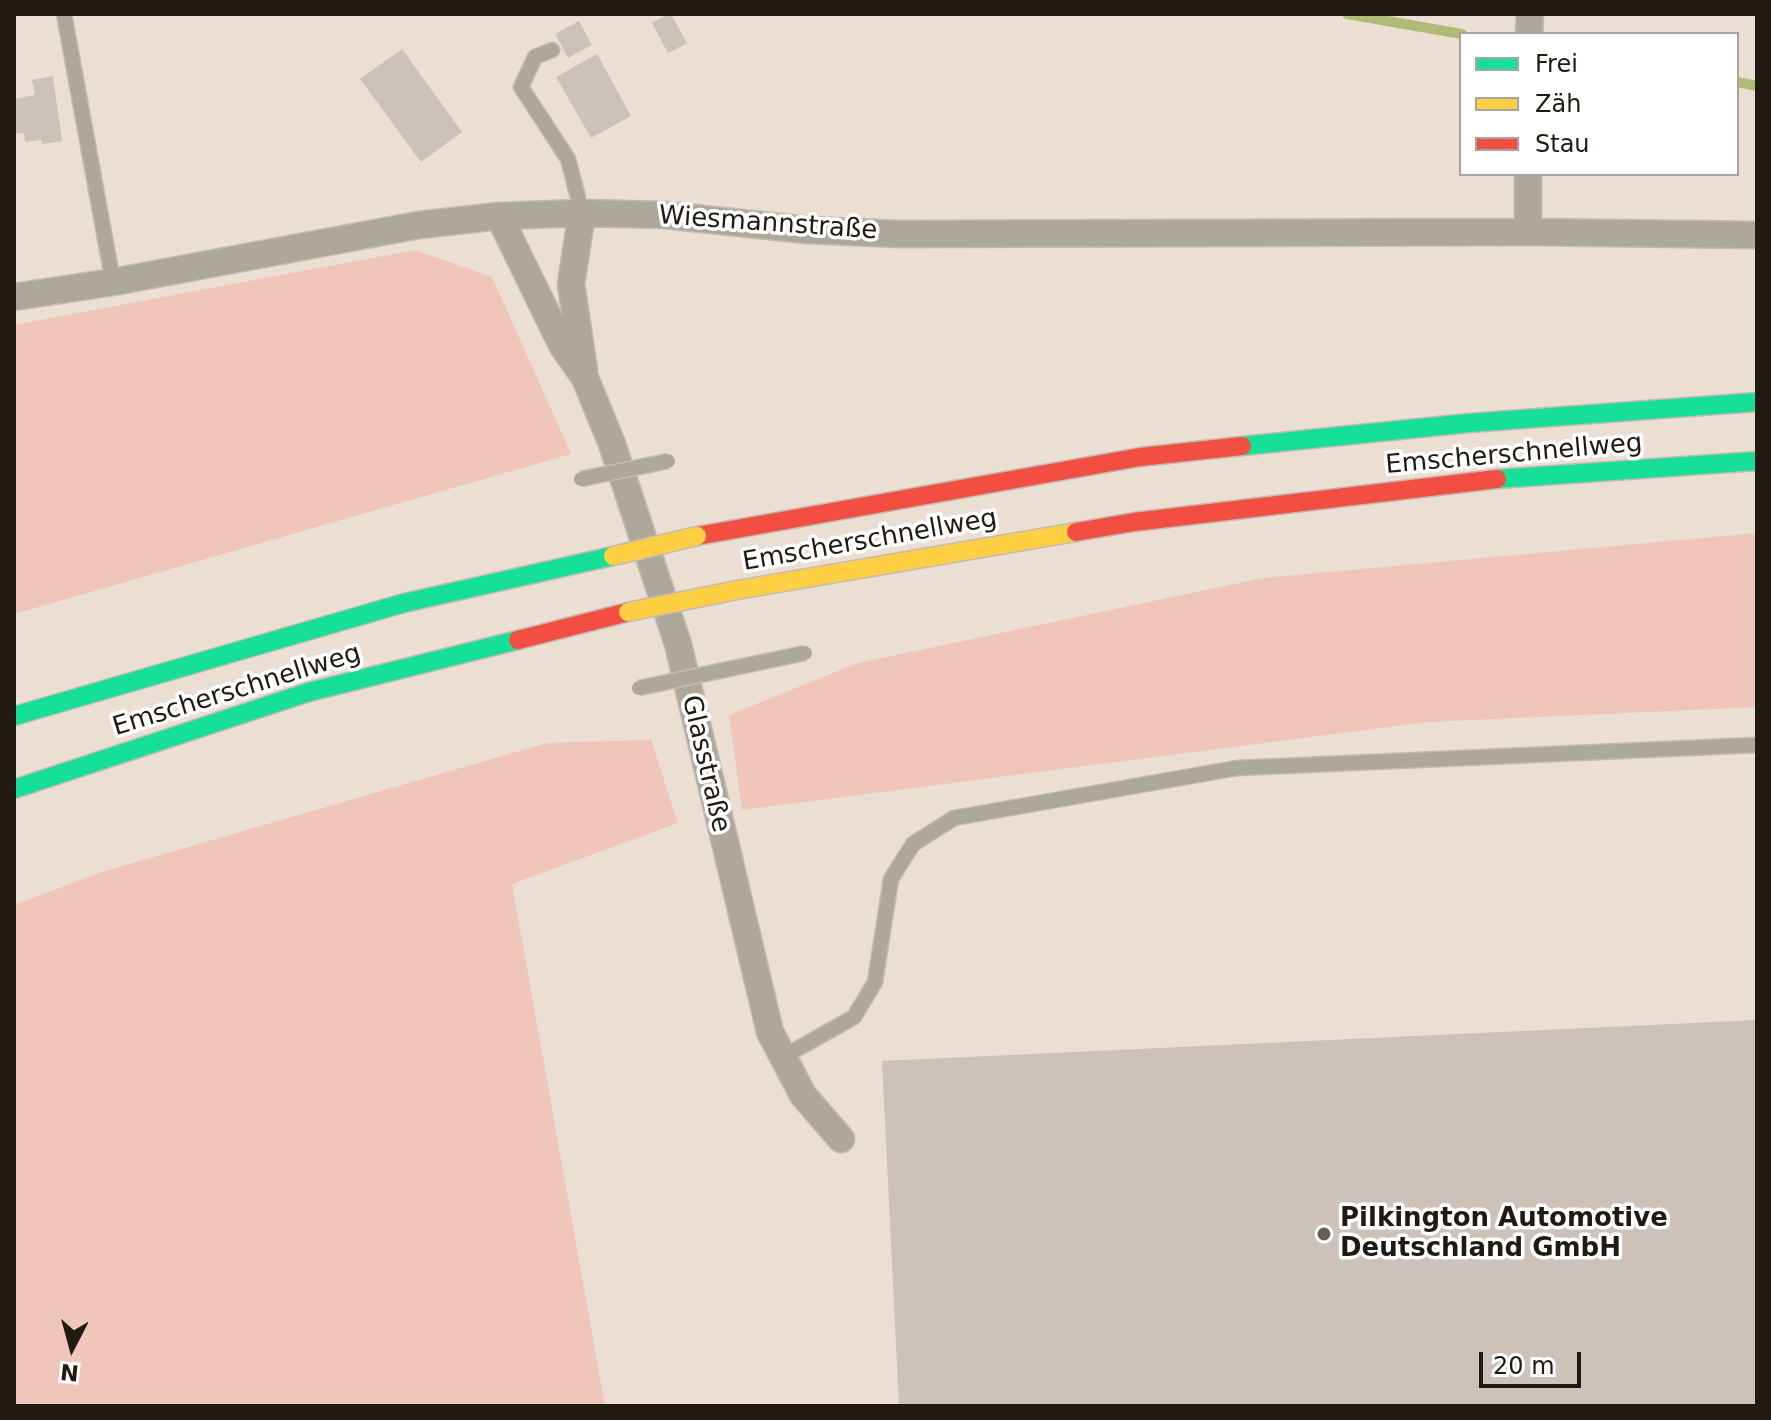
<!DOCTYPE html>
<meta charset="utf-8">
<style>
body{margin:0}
#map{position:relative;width:1771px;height:1420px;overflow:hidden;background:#eadfd2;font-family:"DejaVu Sans",sans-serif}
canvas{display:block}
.frame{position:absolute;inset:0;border:16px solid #211a11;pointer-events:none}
.legend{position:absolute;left:1459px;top:32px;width:280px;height:144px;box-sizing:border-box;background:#fff;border:2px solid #a6a3a0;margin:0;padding:10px 14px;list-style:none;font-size:24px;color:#211a11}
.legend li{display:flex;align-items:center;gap:16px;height:40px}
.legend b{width:40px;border:2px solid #a6a3a0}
.north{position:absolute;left:32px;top:1308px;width:80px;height:80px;-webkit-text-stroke:6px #fff;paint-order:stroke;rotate:186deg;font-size:22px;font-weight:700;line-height:32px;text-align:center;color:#211a11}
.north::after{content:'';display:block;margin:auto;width:28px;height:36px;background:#211a11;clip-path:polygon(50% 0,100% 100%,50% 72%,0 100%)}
.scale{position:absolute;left:1479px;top:1352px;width:102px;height:36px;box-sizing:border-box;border:4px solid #211a11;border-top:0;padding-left:10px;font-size:24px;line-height:28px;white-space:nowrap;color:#211a11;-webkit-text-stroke:6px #fff;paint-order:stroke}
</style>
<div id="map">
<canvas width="1771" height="1420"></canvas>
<div class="frame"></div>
<ul class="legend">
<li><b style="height:10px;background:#16e098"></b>Frei</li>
<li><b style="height:10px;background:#ffcf43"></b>Zäh</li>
<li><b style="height:10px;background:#f24e42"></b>Stau</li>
</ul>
<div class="north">N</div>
<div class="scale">20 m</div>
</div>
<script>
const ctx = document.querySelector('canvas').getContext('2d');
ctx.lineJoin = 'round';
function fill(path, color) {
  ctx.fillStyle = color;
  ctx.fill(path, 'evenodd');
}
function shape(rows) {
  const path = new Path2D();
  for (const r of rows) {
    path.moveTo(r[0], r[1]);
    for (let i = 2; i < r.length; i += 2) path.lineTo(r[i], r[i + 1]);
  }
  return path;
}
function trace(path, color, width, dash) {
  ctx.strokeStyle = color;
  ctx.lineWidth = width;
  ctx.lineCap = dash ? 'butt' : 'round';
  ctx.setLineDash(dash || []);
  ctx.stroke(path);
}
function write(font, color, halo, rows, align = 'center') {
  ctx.font = font + ' "DejaVu Sans",sans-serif';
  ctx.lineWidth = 7;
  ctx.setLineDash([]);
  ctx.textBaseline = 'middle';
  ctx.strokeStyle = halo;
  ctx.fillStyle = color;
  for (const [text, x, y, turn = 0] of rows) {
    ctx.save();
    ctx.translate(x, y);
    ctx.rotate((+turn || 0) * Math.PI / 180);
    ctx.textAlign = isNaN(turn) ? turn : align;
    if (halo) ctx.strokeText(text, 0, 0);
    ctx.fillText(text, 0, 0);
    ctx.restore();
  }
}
fill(shape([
 [415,250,492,277,571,454,14,614,14,325],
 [1757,533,1757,707,1428,722,742,810,729,715,858,663,1263,578],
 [651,740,678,823,512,884,605,1406,14,1406,14,905,102,872,547,743]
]), '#f0c5ba');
trace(shape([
 [1347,14,1462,34],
 [1737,82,1757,86]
]), '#b2bb76', 10);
fill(shape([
 [668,14,671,14,687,43,668,53,652,23],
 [579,21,592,45,568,58,555,34],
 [402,49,462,132,421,162,360,79],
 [597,54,631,116,591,138,556,77],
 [53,76,62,141,42,144,41,140,25,142,24,133,14,134,14,99,35,95,32,80],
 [1757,1020,1757,1406,899,1406,882,1061]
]), '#cdc2ba');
const lane = shape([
 [64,14,113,282],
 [552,50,535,57,521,87,568,159,582,213],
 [783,1057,854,1017,875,982,891,879,913,844,954,818,1237,768,1757,745]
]);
const street = shape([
 [1529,34,1530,14],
 [582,213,571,284,584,370],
 [499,216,562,345,585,378,612,444,678,644,770,1032,803,1095,841,1139],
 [1528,232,1528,174],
 [14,297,113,282,419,225,499,216,582,213,665,215,807,230,899,234,1528,232,1757,235]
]);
const fast = shape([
 [1242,446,1469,423,1757,402],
 [1497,479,1757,461],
 [14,716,404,603,613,556],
 [14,789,309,692,518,640]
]);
const slow = shape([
 [737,590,1076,532]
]);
const jam = shape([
 [1076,532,1134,522,1497,479],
 [697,536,1140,457,1242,446],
 [518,640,628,612]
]);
trace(lane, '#c3bbb1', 17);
trace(street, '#c3bbb1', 29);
trace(fast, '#c3bbb1', 21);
trace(slow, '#c3bbb1', 21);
trace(jam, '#c3bbb1', 21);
trace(lane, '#aea89b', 14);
trace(street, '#aea89b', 26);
trace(fast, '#16e098', 18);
trace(slow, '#ffcf43', 18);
trace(jam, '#f24e42', 18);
const laneBridge = shape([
 [581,479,668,461],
 [639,688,805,653]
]);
const slowBridge = shape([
 [613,556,697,536],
 [628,612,737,590]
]);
trace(laneBridge, '#c3bbb1', 17, []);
trace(slowBridge, '#c3bbb1', 21, []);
trace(laneBridge, '#aea89b', 14);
trace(slowBridge, '#ffcf43', 18);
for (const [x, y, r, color] of [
 [1324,1234,8,"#675f55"]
]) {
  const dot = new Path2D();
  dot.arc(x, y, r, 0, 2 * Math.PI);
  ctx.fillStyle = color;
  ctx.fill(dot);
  trace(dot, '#fff', 3);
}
write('26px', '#211a11', '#fff', [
 ["Wiesmannstraße",768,224,4],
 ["Emscherschnellweg",1514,455,-5],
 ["Emscherschnellweg",870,541,-10],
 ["Emscherschnellweg",237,691,-17],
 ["Glasstraße",705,764,77]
]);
write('bold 26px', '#211a11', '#fff', [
 ["Pilkington Automotive",1340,1219],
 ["Deutschland GmbH",1340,1249]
], 'left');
</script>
